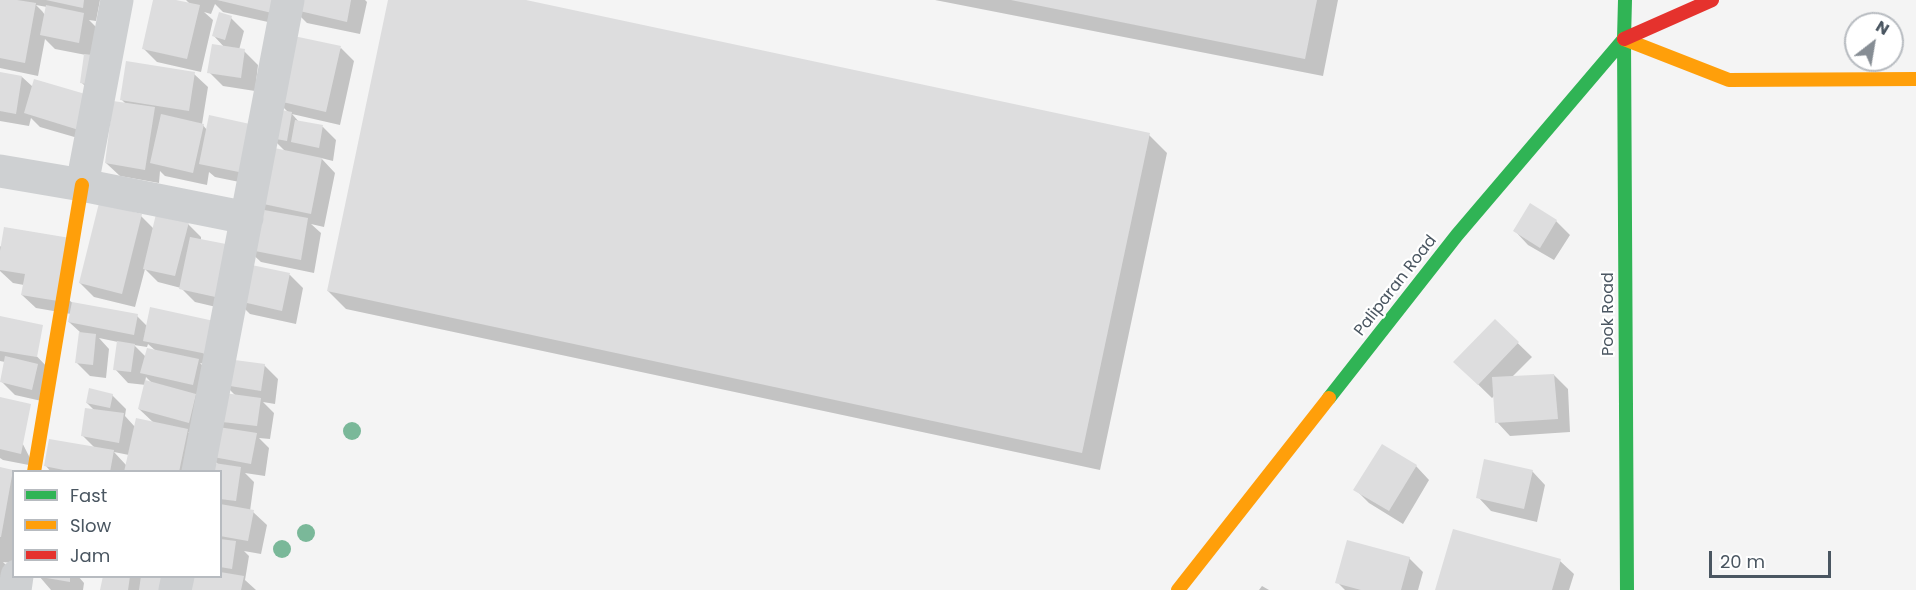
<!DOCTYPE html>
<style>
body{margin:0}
#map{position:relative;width:1916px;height:590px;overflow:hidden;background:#f4f4f4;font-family:Poppins,sans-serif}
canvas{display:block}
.legend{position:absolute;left:12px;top:470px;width:210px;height:108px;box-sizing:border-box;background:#fff;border:2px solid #b7bbc0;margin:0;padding:8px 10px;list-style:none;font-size:18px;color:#4a5661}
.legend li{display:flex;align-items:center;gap:12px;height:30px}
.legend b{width:30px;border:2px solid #b7bbc0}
.north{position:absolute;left:1844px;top:12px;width:60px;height:60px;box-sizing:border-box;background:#fff;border:2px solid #b7bbc0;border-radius:50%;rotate:31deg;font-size:16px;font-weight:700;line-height:24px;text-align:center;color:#4a5661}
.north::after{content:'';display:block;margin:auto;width:21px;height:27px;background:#868d94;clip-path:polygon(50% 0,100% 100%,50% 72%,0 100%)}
.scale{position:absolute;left:1709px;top:551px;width:122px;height:27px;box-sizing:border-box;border:3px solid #4a5661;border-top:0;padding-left:8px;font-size:18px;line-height:21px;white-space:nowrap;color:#4a5661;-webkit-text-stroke:4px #fff;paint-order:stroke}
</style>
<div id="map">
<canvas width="1916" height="590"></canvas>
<ul class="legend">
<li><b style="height:8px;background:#30b455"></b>Fast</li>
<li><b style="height:8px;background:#ff9f0a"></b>Slow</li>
<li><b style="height:8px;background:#e5322d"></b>Jam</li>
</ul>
<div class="north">N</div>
<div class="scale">20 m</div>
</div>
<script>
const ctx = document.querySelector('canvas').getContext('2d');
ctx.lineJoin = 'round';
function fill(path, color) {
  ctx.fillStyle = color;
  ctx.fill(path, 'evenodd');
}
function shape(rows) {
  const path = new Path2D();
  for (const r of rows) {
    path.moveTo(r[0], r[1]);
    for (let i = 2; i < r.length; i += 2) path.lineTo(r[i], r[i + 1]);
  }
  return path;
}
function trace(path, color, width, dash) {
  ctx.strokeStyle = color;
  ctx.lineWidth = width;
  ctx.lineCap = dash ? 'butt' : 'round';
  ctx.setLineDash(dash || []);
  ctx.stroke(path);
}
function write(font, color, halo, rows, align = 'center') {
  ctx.font = font + ' Poppins,sans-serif';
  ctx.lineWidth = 4.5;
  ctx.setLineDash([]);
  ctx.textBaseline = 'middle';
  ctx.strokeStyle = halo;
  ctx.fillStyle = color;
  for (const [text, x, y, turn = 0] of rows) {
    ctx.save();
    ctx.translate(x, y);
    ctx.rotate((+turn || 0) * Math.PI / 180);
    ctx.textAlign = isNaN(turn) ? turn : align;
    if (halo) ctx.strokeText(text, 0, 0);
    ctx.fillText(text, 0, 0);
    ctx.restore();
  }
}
fill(shape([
 [0,0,100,0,96,21,89,20,97,28,95,96,81,82,86,55,55,49,45,39,38,76,0,68],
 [36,5,47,7,45,15,42,11],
 [154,0,169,0,191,5,186,0,291,0,286,26,223,12,215,4,211,14,204,12,213,20,201,72,157,62,144,49],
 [295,0,365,0,367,2,360,34,307,23,293,9],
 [389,0,518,0,1149,135,1167,153,1100,470,346,309,328,291],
 [935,0,1338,0,1323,76],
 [231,18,244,31,239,50,244,51,258,65,255,91,223,86,209,72,225,48,214,36],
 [341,48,354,61,340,125,292,114,300,123,323,127,336,140,333,161,321,158,335,173,324,227,311,224,321,233,314,273,261,262,247,249,259,186,215,177,209,172,207,185,165,176,160,171,159,183,120,176,106,163,127,105,122,100,194,74,208,87,202,124,207,130,286,152,272,138,289,113,276,100],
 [0,73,22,77,95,143,40,127,31,118,29,126,0,121],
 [141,216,154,229,188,224,201,237,201,240,243,265,290,275,303,288,296,324,250,314,236,300,233,311,195,302,181,288,158,282,145,269,135,307,94,297,80,283],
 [1556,221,1570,235,1554,260,1528,245,1515,231],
 [0,246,74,304,137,316,147,326,151,309,220,367,200,363,212,375,207,398,196,395,209,409,202,436,188,432,201,444,195,472,51,472,46,466,96,449,83,436,95,411,87,403,112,395,126,409,125,416,135,427,154,423,139,409,146,385,128,383,115,369,118,342,99,338,109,349,106,378,90,376,77,363,80,332,69,322,71,314,36,308,22,295,24,285,13,283,0,271],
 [148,344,156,351,146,357,134,345,147,347],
 [146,377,153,384,145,382],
 [114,452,129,455,126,465],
 [0,318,50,370,46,402,15,395,1,381,5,362,0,361],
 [1495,321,1532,357,1511,378,1554,375,1568,389,1570,432,1510,436,1497,422,1495,395,1492,398,1455,362],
 [264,365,278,379,275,404,263,402,274,413,270,439,259,438,269,448,265,476,245,473,254,482,250,511,253,512,267,525,261,554,244,551,249,556,245,580,256,590,102,590,104,576,220,576,220,472,219,465,209,456,215,420,236,396,225,385],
 [0,399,34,466,3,460,0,458],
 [1416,466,1429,480,1403,524,1369,503,1355,489],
 [0,469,14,472,14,556,12,563,3,562,13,572,0,590],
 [1532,471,1545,485,1537,522,1491,511,1478,497],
 [1409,558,1423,572,1418,590,1345,590,1337,582],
 [1560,561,1574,574,1569,590,1437,590],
 [39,576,78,576,84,583,83,590,51,590],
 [1262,586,1269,590,1259,590]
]), '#0003');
fill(shape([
 [0,0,17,0,36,3,25,63,0,58],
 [46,0,84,0,83,8],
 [153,0,176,0,200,5,187,59,142,49],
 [217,0,275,0,272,13],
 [293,0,351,0,347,22,291,9],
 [388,0,526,0,1150,133,1082,453,327,291],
 [1011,0,1317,0,1305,59],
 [46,5,84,13,79,43,40,35],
 [219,12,232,16,225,40,212,36],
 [289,35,341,46,326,112,274,100],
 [212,44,245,49,241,78,207,73],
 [84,54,101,56,97,86,80,83],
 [126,61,195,72,189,111,120,100],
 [0,72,22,76,16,114,0,111],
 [34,79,92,96,82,131,24,113],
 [113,101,155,107,145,170,105,163],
 [276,109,292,112,287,141,271,138],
 [161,114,204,124,193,173,150,163],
 [209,115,259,126,249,174,199,164],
 [295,120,323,125,319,148,291,142],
 [265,146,322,158,311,214,254,202],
 [99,203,142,214,122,294,79,283],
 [1530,203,1557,220,1540,248,1513,231],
 [253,208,308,218,301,260,245,249],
 [156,214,189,222,175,276,143,269],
 [4,227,70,238,58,301,21,295,25,274,0,270,0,251],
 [190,237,231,245,220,298,179,289],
 [242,263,290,273,282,311,234,300],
 [72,302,138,314,134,335,68,322],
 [150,307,214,321,207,354,143,341],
 [0,316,43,325,37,357,0,351],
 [1495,319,1519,342,1478,385,1453,362],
 [79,332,96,334,93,365,75,363],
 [117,341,135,344,131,372,113,370],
 [147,348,199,359,193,385,140,373],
 [5,356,38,364,32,390,0,382],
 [227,359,265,364,261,391,224,385],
 [1554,374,1558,419,1495,423,1492,377],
 [145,380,196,394,189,423,138,409],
 [89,388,113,394,110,408,86,403],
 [217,392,261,398,257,426,214,421],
 [0,397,31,404,21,454,0,449],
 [85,408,124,413,119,443,81,436],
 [136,418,188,429,179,472,124,472],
 [212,426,257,433,251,464,208,456],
 [49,439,114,450,110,472,74,472,44,466],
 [1382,444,1417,465,1389,511,1353,490],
 [1484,459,1533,470,1524,509,1476,498],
 [207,462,241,467,236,501,220,499,220,472,205,472],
 [0,467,13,470,1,537,0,537],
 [220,504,254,510,248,541,220,536],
 [1453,529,1561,559,1552,590,1435,590],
 [220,539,236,541,232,569,220,567],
 [1347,540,1410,557,1401,590,1361,590,1335,583],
 [220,572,244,576,241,590,183,590,185,576,220,576],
 [35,576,70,576,70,582],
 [103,576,130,576,128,590,100,590],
 [141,576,176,576,174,590,139,590]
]), '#ddddde');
trace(shape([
 [0,171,82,185,247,218],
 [82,185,117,0],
 [198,472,288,0],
 [15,590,17,576],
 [175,590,178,576]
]), '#ced0d2', 33);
trace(shape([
 [1624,39,1627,590],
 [1329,398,1457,235,1624,39,1625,0]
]), '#30b455', 14);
trace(shape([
 [1624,39,1729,80,1916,79],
 [34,472,82,185],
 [1178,590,1329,398]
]), '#ff9f0a', 14);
trace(shape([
 [1624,39,1712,0]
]), '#e5322d', 14);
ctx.fillStyle = '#7ab899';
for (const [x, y] of [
 [352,431],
 [306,533],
 [282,549]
]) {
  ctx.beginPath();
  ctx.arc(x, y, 9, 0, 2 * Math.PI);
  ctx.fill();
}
write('16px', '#4a5661', '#fff', [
 ["Paliparan Road",1396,286,-52],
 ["Pook Road",1609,314,-90]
]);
</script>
